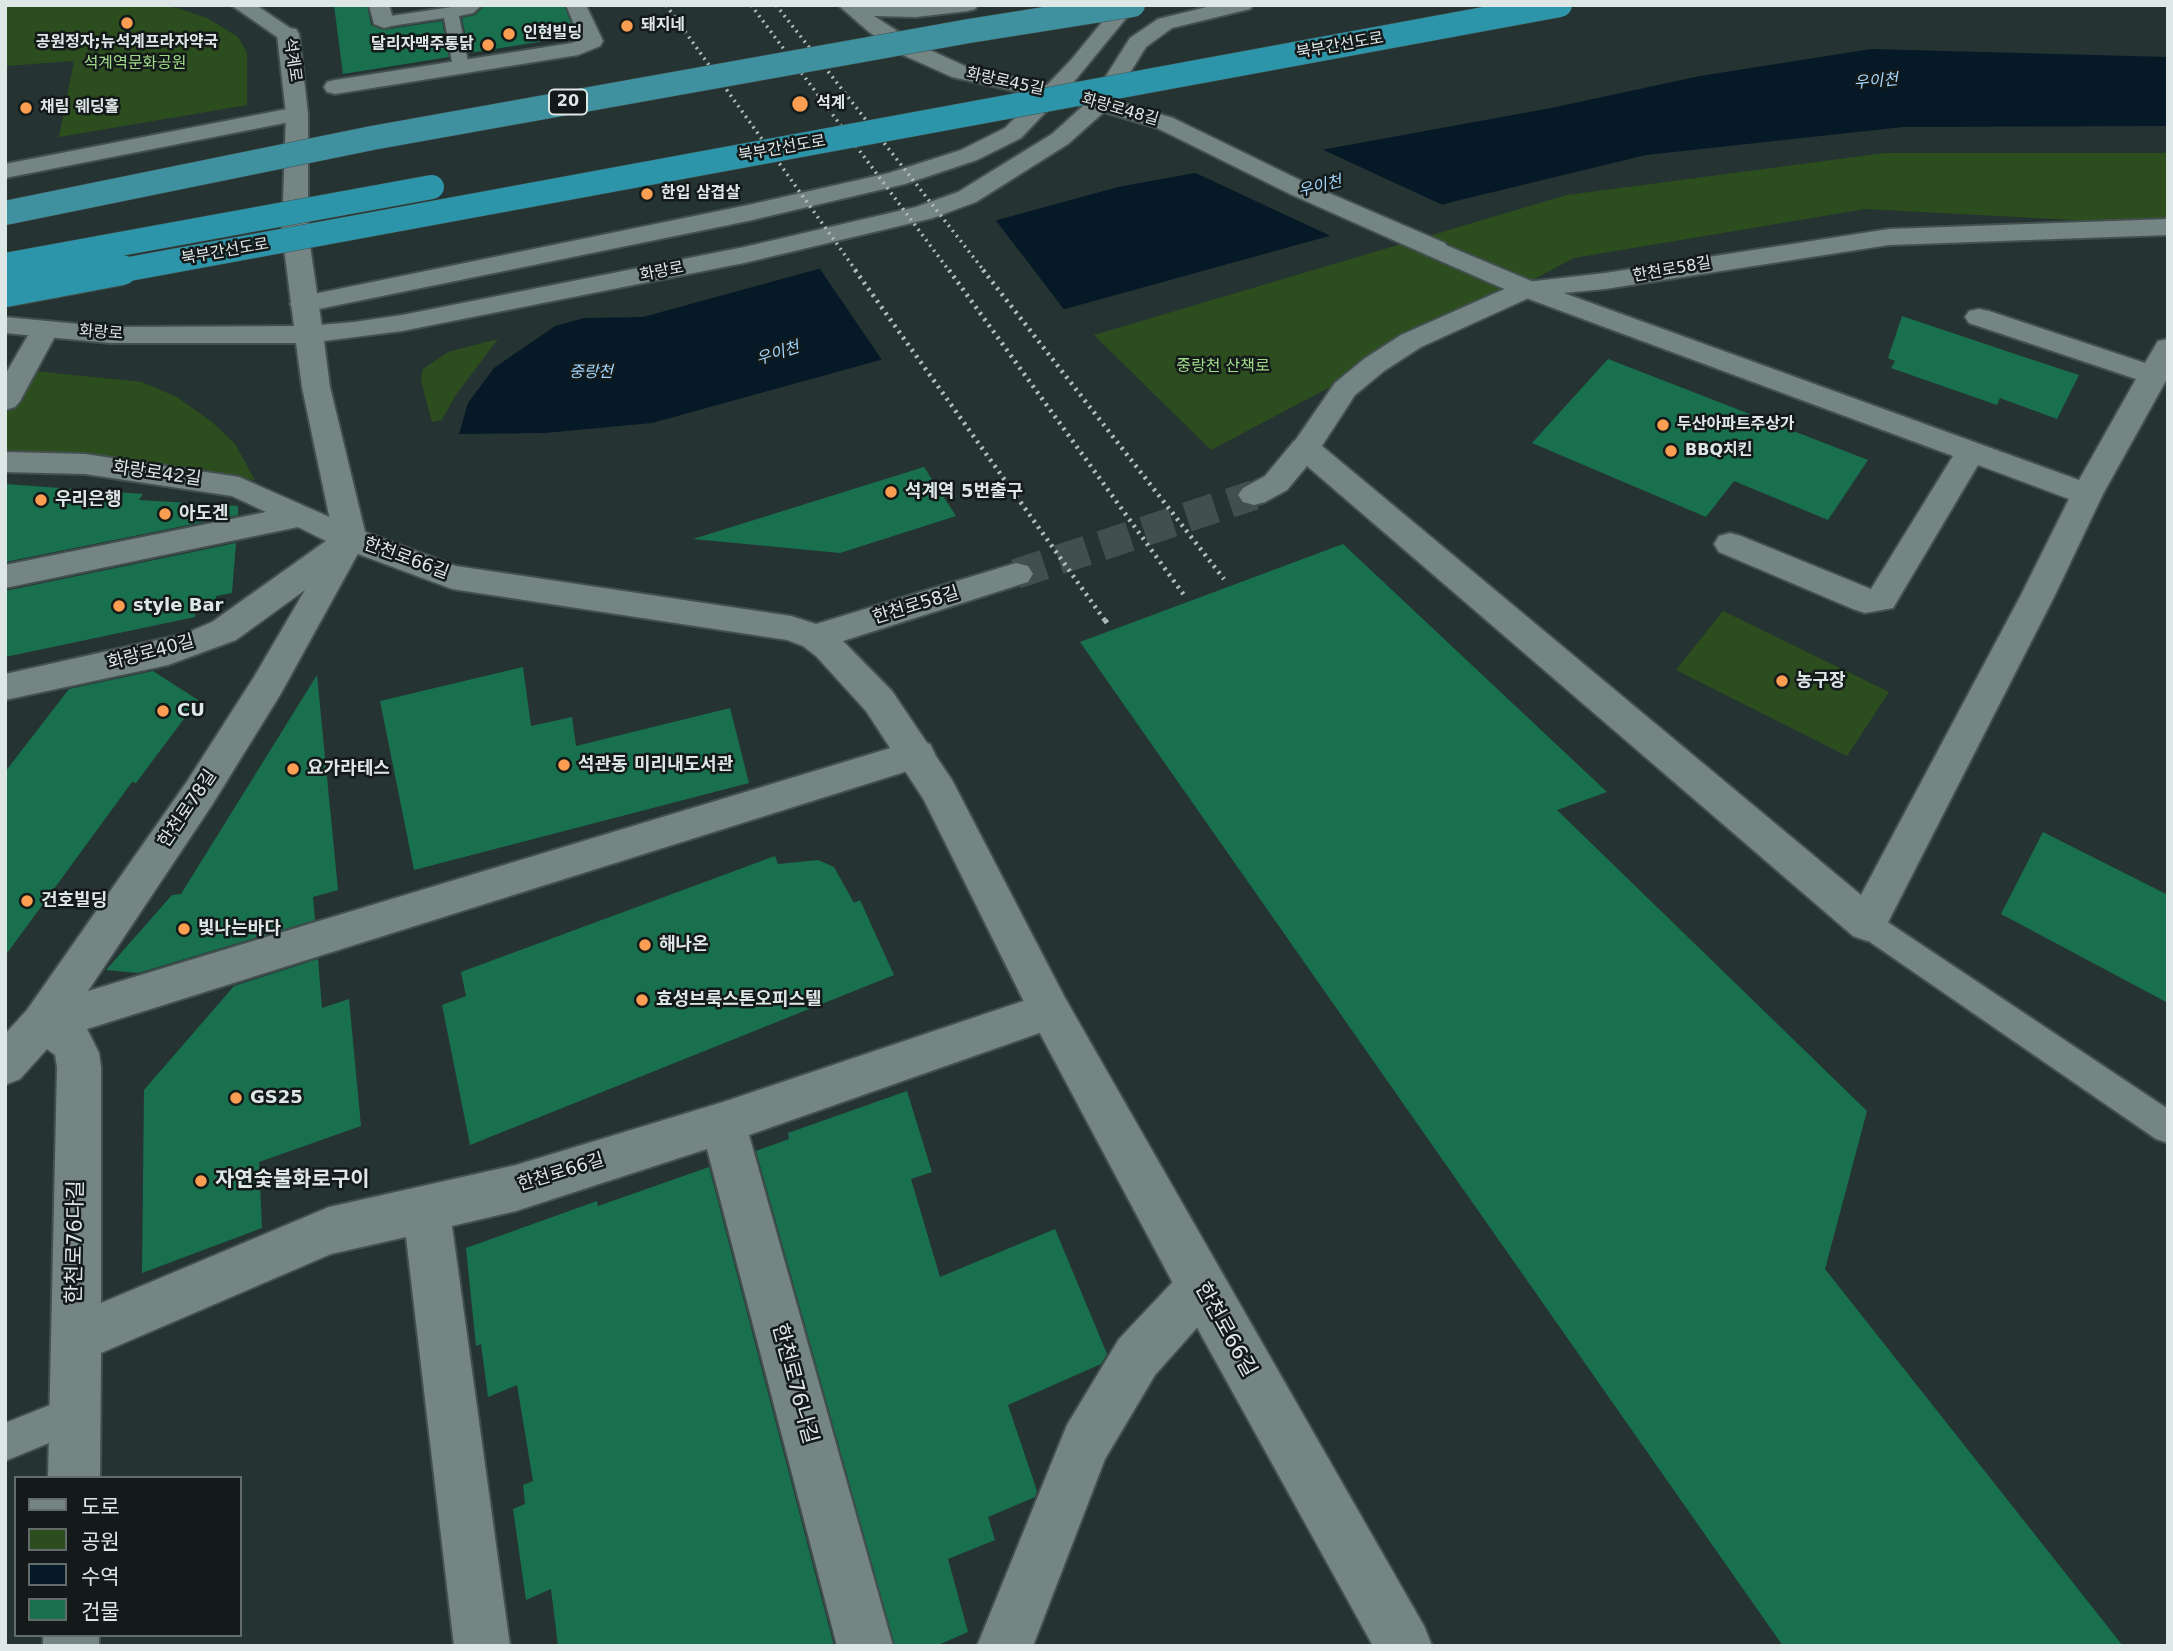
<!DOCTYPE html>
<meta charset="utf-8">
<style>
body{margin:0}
#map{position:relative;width:2173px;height:1651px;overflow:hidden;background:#253432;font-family:"DejaVu Sans","Noto Sans KR",sans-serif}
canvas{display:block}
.frame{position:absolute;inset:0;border:7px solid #dde7e6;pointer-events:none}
.legend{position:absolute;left:14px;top:1476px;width:228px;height:161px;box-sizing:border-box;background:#131a19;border:2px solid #646c6b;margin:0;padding:9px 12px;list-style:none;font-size:21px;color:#dde7e6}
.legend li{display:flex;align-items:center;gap:14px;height:35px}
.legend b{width:35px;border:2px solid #646c6b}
</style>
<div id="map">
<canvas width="2173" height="1651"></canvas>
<div class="frame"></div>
<ul class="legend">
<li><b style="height:9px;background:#748584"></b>도로</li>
<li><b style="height:19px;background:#2c4d1d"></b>공원</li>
<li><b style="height:19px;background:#051927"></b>수역</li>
<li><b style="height:19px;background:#18704f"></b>건물</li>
</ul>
</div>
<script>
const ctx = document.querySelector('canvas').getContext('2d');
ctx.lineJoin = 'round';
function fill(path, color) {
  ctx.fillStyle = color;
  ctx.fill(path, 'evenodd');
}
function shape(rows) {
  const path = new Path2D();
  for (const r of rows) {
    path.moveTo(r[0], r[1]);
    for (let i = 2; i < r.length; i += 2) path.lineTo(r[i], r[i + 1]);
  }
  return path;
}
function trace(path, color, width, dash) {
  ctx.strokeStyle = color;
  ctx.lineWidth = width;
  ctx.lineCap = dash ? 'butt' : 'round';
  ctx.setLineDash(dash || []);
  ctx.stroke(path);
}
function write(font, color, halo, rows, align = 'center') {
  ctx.font = font + ' "DejaVu Sans","Noto Sans KR",sans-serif';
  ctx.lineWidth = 5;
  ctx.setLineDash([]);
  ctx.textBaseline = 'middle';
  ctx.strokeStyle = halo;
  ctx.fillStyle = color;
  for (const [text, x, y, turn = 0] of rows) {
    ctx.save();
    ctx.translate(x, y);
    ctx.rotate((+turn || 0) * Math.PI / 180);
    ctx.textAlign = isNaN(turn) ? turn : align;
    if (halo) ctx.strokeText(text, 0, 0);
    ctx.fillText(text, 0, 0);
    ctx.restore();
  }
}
fill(shape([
 [27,5,154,5,178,8,209,19,238,37,247,53,247,105,59,137,74,61,5,66,5,7],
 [1885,153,2168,153,2168,225,1865,209,1574,258,1211,450,1094,335,1567,195],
 [498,339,455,396,442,420,432,422,421,381,423,369,448,352],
 [5,368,142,382,177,397,212,422,235,444,255,480,161,467,5,456],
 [1723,611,1889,692,1847,756,1676,670]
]), '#2c4d1d');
fill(shape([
 [1871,49,2168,57,2168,126,1903,127,1646,155,1456,201,652,423,545,433,459,434,468,403,494,368,555,326,584,318,643,317,1118,187,1551,108,1700,76]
]), '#051927');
fill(shape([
 [1317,147,1447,207,1335,238,1189,170],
 [994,218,1066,312,884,363,818,266]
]), '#253432');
fill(shape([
 [334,5,367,5,371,25,383,30,442,21,449,57,343,74],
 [485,5,564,5,576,36,469,53,462,18,475,15],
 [1902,316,2021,356,2079,375,2057,419,2000,398,1997,405,1891,368,1895,361,1888,358],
 [1608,359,1868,460,1828,520,1734,481,1706,517,1532,443],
 [924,467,956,516,840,553,693,539],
 [5,484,143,494,139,500,238,506,238,515,5,562],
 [236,543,232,593,216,596,216,602,196,606,195,617,5,657,5,591],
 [1343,544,1607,792,1557,810,1867,1111,1825,1269,2123,1646,1783,1646,1080,642],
 [523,667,531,726,572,717,576,746,730,708,749,783,414,870,380,701],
 [153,671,198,700,136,783,132,782,5,956,5,772,69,689],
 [317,675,338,890,313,897,315,920,138,973,106,970,172,895,181,894],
 [2043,832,2168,895,2168,1003,2001,914],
 [775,856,778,864,818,860,834,867,854,903,860,900,894,975,470,1145,442,1005,466,996,461,972],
 [318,959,322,1008,349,999,361,1126,259,1162,262,1228,142,1273,144,1090,234,986],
 [907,1091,932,1172,911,1179,940,1277,1055,1229,1107,1354,1101,1364,1008,1405,1037,1491,1035,1497,988,1517,995,1540,948,1559,968,1632,936,1646,895,1646,756,1151,789,1139,788,1133],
 [709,1167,834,1646,558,1646,551,1589,526,1600,513,1509,525,1504,523,1485,533,1481,517,1385,488,1397,481,1344,476,1346,466,1248,597,1201,598,1206]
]), '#18704f');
trace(shape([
 [1016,574,1254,495]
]), '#414f4d', 30, [30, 15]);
const service = shape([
 [465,5,482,5,473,13,459,16,469,67,461,72,453,67,444,18,384,27,376,22,384,17,465,5],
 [1867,911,1877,915,2168,1109,2168,1143,2156,1139,1857,933,1852,924,1857,915,1867,911],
 [75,1395,88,1401,94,1414,88,1427,5,1461,5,1423,75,1395]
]);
const minor = shape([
 [369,5,389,5,394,22,391,26,384,28,374,24,369,5],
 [566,5,586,5,603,41,600,46,578,55,335,94,327,92,324,87,327,82,335,80,572,43,580,39,566,5],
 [1436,241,1536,283,2079,480,2136,379,1969,323,1965,317,1969,311,1979,309,1989,311,2145,363,2158,341,2168,339,2168,377,2103,494,2055,595,1881,936,1867,941,1853,936,1307,466,1287,490,1265,502,1254,505,1243,502,1238,495,1243,488,1265,476,1294,441,1305,438,1316,441,1861,895,2021,595,2069,499,1978,465,1893,608,1865,613,1853,609,1719,552,1714,544,1719,536,1730,533,1741,536,1871,589,1953,456,1518,295,1427,255,1423,249,1427,243,1436,241],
 [45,321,55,323,59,329,20,401,15,407,5,410,5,375,35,323,45,321],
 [5,452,85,454,239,477,361,531,366,539,280,695,212,805,88,991,917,740,930,744,935,754,930,764,87,1029,99,1053,101,1067,101,1303,329,1207,516,1165,723,1102,1050,992,1065,998,1071,1011,1065,1024,749,1135,893,1646,837,1646,707,1149,516,1211,452,1226,510,1646,454,1646,406,1237,331,1254,101,1353,100,1478,48,1478,57,1067,55,1055,47,1049,20,1079,5,1085,5,1034,27,1010,186,783,254,677,305,590,236,640,168,665,5,700,5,674,184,634,212,622,326,541,298,527,5,588,5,565,266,512,232,496,85,474,5,472,5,452],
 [1201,1263,1218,1270,1225,1287,1218,1304,1155,1375,1105,1459,1033,1646,977,1646,1067,1425,1119,1339,1184,1270,1201,1263],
 [43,1635,99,1635,99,1646,43,1646,43,1635]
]);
const tertiary = shape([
 [231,5,256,5,299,34,296,39,288,40,280,39,231,5],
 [838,5,978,5,975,9,968,11,916,17,874,16,919,45,967,67,1047,85,1071,60,1116,5,1137,5,1068,89,1094,95,1130,38,1158,19,1215,5,1253,5,1250,9,1172,28,1146,47,1113,100,1173,118,1308,184,1445,243,1449,249,1445,255,1436,257,1427,255,1290,194,1157,128,1104,112,1068,144,976,202,933,218,744,263,402,331,324,341,330,387,365,532,456,566,791,616,816,624,1016,563,1028,566,1033,574,1028,582,843,641,892,691,952,780,1065,998,1424,1626,1432,1646,1373,1646,1184,1304,1035,1024,924,800,866,711,816,656,803,646,787,640,452,589,339,547,334,539,302,387,296,343,110,343,5,333,5,317,110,327,309,326,354,322,402,315,744,247,916,207,958,192,1052,134,1083,106,1057,100,1021,138,977,160,905,184,748,221,304,312,294,310,290,304,294,298,304,296,748,205,889,173,961,150,1005,128,1037,96,952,77,903,55,869,32,838,5],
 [297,107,305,109,308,114,305,119,5,178,5,164,297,107],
 [2168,219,2168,235,1889,245,1605,289,1533,296,1421,347,1384,371,1355,395,1316,455,1305,458,1294,455,1290,448,1335,383,1364,359,1401,335,1518,283,1605,273,1889,229,2168,219]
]);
const secondary = shape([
 [288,28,296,29,299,34,308,114,308,232,323,334,319,340,309,342,299,340,295,334,282,232,286,114,277,34,280,29,288,28]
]);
trace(service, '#43504f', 4);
trace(minor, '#43504f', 4);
trace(tertiary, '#43504f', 4);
trace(secondary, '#43504f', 4);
fill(service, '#748584');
fill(minor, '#748584');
fill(tertiary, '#748584');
fill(secondary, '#748584');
trace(shape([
 [666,5,857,272],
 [751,5,950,272],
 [776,5,985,272]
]), '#b1bcbb', 3.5, [2, 4.5]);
trace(shape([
 [855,270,1106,622],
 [949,270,1184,595],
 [983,270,1224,579]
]), '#b1bcbb', 4.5, [2.5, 5]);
trace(shape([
 [1105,620,1107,623]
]), '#b1bcbb', 5, [3.5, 7]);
const primaryBridge = shape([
 [5,213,372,138,969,31,1133,5]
]);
const trunkBridgeFar1 = shape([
 [5,265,432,187],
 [113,272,1560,5]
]);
const trunkBridge = shape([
 [5,292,122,270]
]);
trace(primaryBridge, '#43504f', 25, []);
trace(trunkBridgeFar1, '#43504f', 25, []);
trace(trunkBridge, '#43504f', 32, []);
trace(primaryBridge, '#3f91a0', 24);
trace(trunkBridgeFar1, '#2d95a9', 24);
trace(trunkBridge, '#2d95a9', 30);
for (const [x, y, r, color] of [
 [127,23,7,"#fb9e51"],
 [627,26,7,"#fb9e51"],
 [509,34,7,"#fb9e51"],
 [488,45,7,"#fb9e51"],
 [800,104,9,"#fb9e51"],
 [26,108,7,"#fb9e51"],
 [647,194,7,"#fb9e51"],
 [1663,425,7,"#fb9e51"],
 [1671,451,7,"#fb9e51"],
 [891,492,7,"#fb9e51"],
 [41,500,7,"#fb9e51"],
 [165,514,7,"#fb9e51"],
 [119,606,7,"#fb9e51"],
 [1782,681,7,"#fb9e51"],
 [163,711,7,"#fb9e51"],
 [564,765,7,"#fb9e51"],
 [293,769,7,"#fb9e51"],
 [27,901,7,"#fb9e51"],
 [184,929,7,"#fb9e51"],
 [645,945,7,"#fb9e51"],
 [642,1000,7,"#fb9e51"],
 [236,1098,7,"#fb9e51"],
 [201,1181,7,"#fb9e51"]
]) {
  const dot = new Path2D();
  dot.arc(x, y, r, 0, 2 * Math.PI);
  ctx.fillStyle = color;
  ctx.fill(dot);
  trace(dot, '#131a19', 2.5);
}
write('bold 16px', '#dde7e6', '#131a19', [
 ["돼지네",641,26],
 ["인현빌딩",523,34],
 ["공원정자;뉴석계프라자약국",127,43,"center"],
 ["달리자맥주통닭",474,45,"right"],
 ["석계",816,104],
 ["채림 웨딩홀",40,108],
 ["한입 삼겹살",661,194],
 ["두산아파트주상가",1677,425],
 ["BBQ치킨",1685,451]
], 'left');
write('16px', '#dde7e6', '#131a19', [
 ["북부간선도로",1340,46,-10],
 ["석계로",292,60,82],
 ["화랑로45길",1005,82,12],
 ["화랑로48길",1120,110,16],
 ["북부간선도로",782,149,-10],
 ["북부간선도로",225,252,-10],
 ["한천로58길",1672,270,-10],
 ["화랑로",662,272,-11],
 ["화랑로",101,333,4]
]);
write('16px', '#a1db89', '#131a19', [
 ["석계역문화공원",135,64],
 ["중랑천 산책로",1223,367]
]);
write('italic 16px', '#a3d6fd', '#131a19', [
 ["우이천",1876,82,-5],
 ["우이천",1320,187,-14],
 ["우이천",778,354,-18],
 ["중랑천",591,373]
]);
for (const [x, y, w] of [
 [568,102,38]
]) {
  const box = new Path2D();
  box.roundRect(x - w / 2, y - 12.5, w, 25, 5);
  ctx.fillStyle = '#131a19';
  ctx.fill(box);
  trace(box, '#dde7e6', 2);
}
write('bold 16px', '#dde7e6', null, [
 ["20",568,102]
]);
write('18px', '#dde7e6', '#131a19', [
 ["화랑로42길",157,474,8],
 ["한천로66길",406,559,20],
 ["한천로58길",916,606,-17],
 ["화랑로40길",151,653,-15],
 ["한천로78길",188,809,-56],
 ["한천로66길",561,1173,-17]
]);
write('bold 18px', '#dde7e6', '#131a19', [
 ["석계역 5번출구",905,492],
 ["우리은행",55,500],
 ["아도겐",179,514],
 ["style Bar",133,606],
 ["농구장",1796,681],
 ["CU",177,711],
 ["석관동 미리내도서관",578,765],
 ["요가라테스",307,769],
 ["건호빌딩",41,901],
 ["빛나는바다",198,929],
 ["해나온",659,945],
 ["효성브룩스톤오피스텔",656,1000],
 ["GS25",250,1098]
], 'left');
write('bold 21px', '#dde7e6', '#131a19', [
 ["자연숯불화로구이",215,1181]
], 'left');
write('21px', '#dde7e6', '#131a19', [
 ["한천로76다길",76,1242,-89],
 ["한천로66길",1225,1330,61],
 ["한천로76나길",794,1384,75]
]);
</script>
